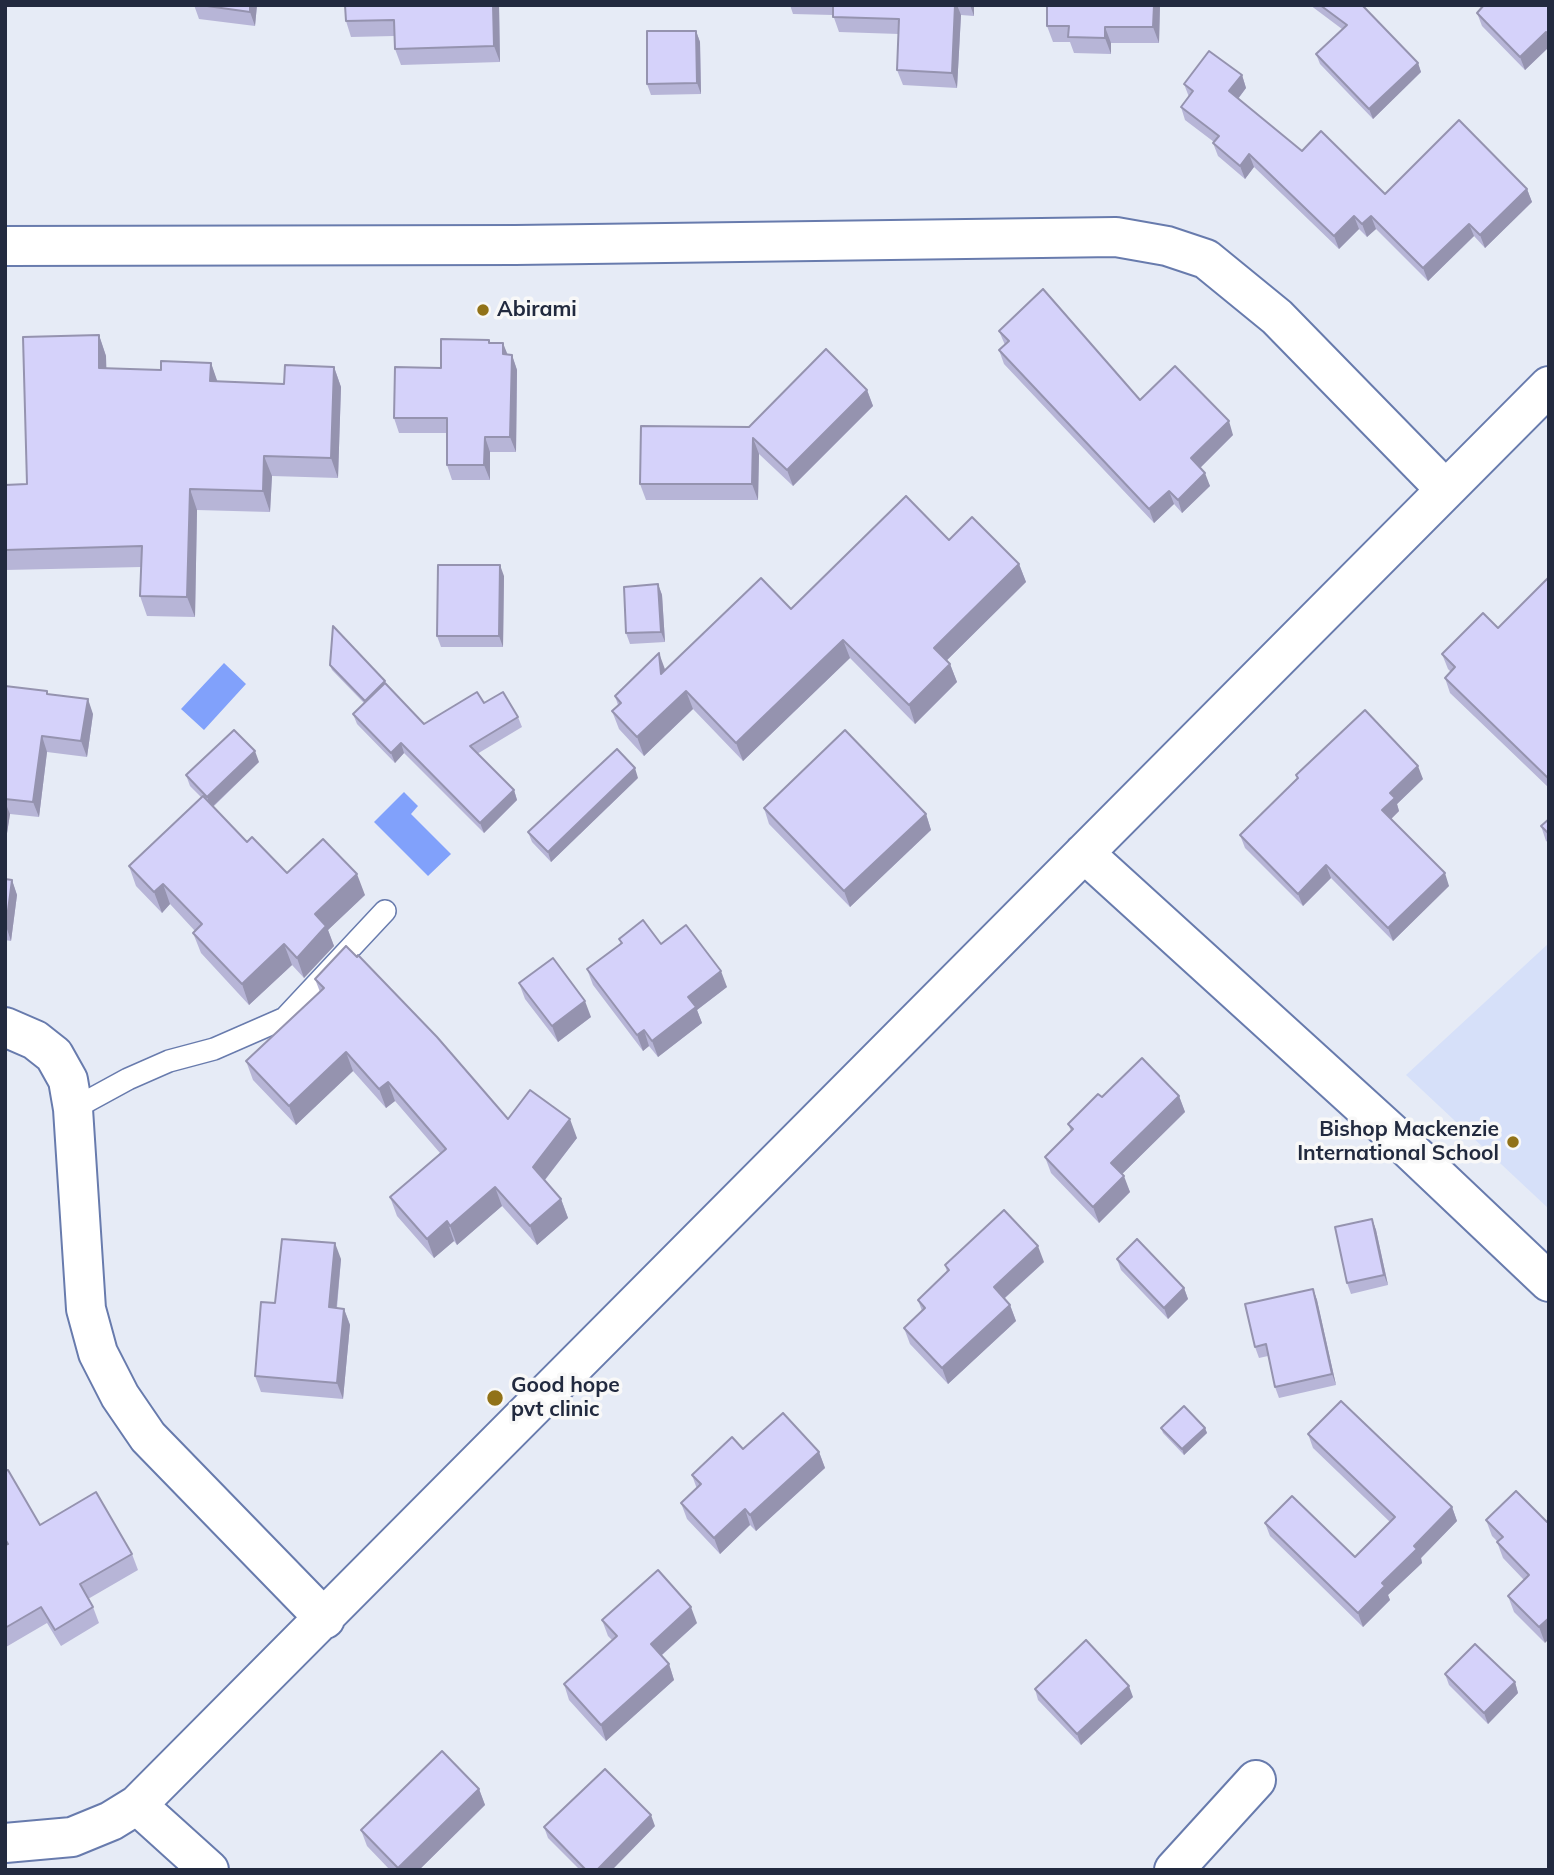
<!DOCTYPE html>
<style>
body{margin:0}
#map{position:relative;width:1554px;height:1875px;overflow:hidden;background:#e6ebf6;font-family:Mulish,sans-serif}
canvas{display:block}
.frame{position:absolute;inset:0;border:7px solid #222a3f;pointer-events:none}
</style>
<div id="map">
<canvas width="1554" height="1875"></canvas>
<div class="frame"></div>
</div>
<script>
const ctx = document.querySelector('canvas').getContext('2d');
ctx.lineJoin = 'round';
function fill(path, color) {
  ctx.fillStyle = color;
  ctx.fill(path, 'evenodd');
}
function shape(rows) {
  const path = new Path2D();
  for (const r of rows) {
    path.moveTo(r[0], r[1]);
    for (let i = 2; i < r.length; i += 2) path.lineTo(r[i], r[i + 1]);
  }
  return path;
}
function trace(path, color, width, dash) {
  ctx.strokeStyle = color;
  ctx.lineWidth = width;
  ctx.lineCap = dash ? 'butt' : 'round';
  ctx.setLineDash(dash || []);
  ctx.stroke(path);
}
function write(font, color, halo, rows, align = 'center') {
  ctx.font = font + ' Mulish,sans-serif';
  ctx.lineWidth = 7;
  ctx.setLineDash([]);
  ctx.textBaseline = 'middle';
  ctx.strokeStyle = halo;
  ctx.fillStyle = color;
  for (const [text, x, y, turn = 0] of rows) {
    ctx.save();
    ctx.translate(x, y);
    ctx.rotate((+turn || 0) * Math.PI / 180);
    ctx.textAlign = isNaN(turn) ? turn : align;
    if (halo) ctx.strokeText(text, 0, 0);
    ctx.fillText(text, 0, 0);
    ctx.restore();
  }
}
fill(shape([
 [1549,943,1549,1209,1406,1075]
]), '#d6e0f9');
fill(shape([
 [224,663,246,684,204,730,181,709],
 [404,792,418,806,411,814,451,854,428,876,374,822]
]), '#81a1fb');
const lane = shape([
 [73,1109,128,1079,169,1061,214,1049,285,1018,385,911]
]);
const street = shape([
 [5,246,515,245,1116,237,1167,246,1206,259,1277,317,1445,489],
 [1084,853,1394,1135,1549,1282],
 [5,1027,35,1040,54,1055,68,1080,73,1109,86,1309,98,1353,120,1396,148,1437,325,1619],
 [137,1805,209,1870],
 [5,1843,72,1837,111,1821,137,1805,1549,386],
 [1174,1870,1256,1780]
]);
trace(lane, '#687bad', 24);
trace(street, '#687bad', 42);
trace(lane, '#fff', 21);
trace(street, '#fff', 38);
fill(shape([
 [194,5,257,5,255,26,199,19],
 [499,5,500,62,401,65,395,49,394,36,351,37,346,21],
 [790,5,974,5,974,16,961,15,957,88,903,85,897,70,899,34,839,32,833,15,793,14],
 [1160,5,1159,43,1111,43,1111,54,1074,53,1070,42,1053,42,1047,26],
 [1310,5,1362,5,1418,63,1421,72,1373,119,1320,64,1316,54,1342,29],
 [1549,5,1549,47,1525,70,1482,26,1477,13],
 [696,31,700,42,701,94,651,95,647,84],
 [1242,75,1246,88,1238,99,1302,151,1385,194,1527,189,1532,202,1485,248,1474,236,1428,281,1376,229,1367,237,1359,229,1339,249,1254,167,1245,179,1218,156,1213,143,1214,142,1185,120,1181,107,1189,97,1184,84],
 [999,331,1140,400,1233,435,1200,468,1210,486,1182,513,1174,504,1154,523,1004,364,999,350,1005,345],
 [99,335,106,356,106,368,161,370,211,363,217,382,284,384,334,367,341,387,338,478,272,476,270,512,197,510,195,617,147,616,140,596,141,567,5,570,5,485,27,484],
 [490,343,507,355,512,355,517,370,516,452,490,452,490,480,452,480,447,465,447,433,399,433,394,418,441,368],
 [867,390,873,406,793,486,759,454,758,500,646,500,640,484,749,427],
 [949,540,1019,564,1026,582,946,661,950,664,957,682,915,724,850,658,743,761,693,709,644,756,619,729,612,711,618,705,615,696,665,670,791,609],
 [504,576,503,647,441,647,437,636],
 [1549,577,1549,788,1450,693,1445,678,1451,672,1448,669,1442,654,1498,628],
 [658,584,662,595,665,642,630,644,626,633],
 [330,665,387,686,424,724,484,703,518,717,522,727,477,754,514,790,517,800,484,833,404,753,395,763,357,724,353,714,364,703,332,670],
 [5,686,47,691,48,694,93,714,87,757,47,752,39,817,10,814,5,846],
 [259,762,213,807,247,842,287,873,365,895,328,930,334,946,304,978,292,965,249,1005,201,953,193,933,195,931,170,904,162,913,136,886,129,866,201,797,190,786,186,775],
 [1296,775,1423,779,1397,804,1399,811,1391,819,1449,886,1393,941,1331,878,1303,906,1245,848,1240,835,1297,779],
 [638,778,551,862,532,842,528,832],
 [764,808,926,814,931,830,850,907,769,824],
 [1549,819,1549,843,1546,841,1541,826],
 [5,879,12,880,17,895,11,941,5,940],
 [619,939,661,944,727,987,697,1010,702,1023,658,1057,649,1046,643,1051,593,985,587,969,621,944],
 [315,979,508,1119,577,1138,545,1180,561,1199,568,1218,537,1245,502,1206,457,1245,454,1241,434,1258,397,1216,390,1197,440,1153,395,1101,386,1108,353,1071,296,1125,253,1080,246,1061,320,992],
 [519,983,591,1017,558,1042,525,999],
 [1179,1096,1185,1112,1122,1174,1130,1192,1099,1223,1051,1173,1045,1157,1071,1131,1068,1124,1102,1097],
 [1372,1219,1376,1230,1388,1285,1351,1294,1347,1283],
 [341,1259,337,1308,344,1309,350,1325,343,1399,261,1392,255,1376,275,1303],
 [1117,1259,1184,1288,1188,1299,1168,1319,1121,1270],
 [1044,1262,1004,1299,1010,1305,1016,1321,948,1384,910,1344,904,1328,922,1311,918,1300,947,1272,945,1265],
 [1313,1289,1317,1300,1336,1385,1279,1398,1275,1387,1268,1356,1259,1358,1255,1347],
 [1161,1428,1205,1428,1207,1433,1184,1455,1163,1433],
 [1308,1434,1452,1507,1457,1521,1421,1558,1422,1563,1388,1595,1390,1600,1363,1627,1270,1536,1265,1523,1355,1557,1390,1522,1313,1448],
 [743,1449,819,1452,825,1468,756,1531,750,1525,720,1554,687,1519,681,1503,697,1489,692,1475],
 [5,1471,40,1525,132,1554,138,1570,88,1599,93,1607,99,1623,61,1646,47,1623,6,1647,5,1646],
 [1516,1491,1545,1643,1514,1612,1508,1596,1524,1580,1503,1558,1497,1542,1498,1542,1492,1536,1486,1520],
 [602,1620,697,1623,661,1656,669,1664,674,1680,606,1741,569,1700,564,1684,612,1640,608,1636],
 [1445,1674,1515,1682,1518,1693,1488,1724,1449,1685],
 [1035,1689,1133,1697,1081,1745,1038,1700],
 [479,1789,485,1805,419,1870,390,1870,367,1846,361,1830],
 [655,1826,612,1870,580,1870,548,1838,544,1827]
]), '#b7b5d7');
fill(shape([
 [250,5,257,5,255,26,250,12],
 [493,5,499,5,500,62,494,46],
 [955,5,957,5,961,15,957,88,952,73],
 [970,5,974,5,974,16],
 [1154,5,1160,5,1159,43,1153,27],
 [1105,27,1111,43,1111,54,1105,38],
 [696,31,700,42,701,94,697,83],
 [1546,32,1549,41,1549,47,1525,70,1520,57],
 [1418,63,1421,72,1373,119,1369,109],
 [1242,75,1246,88,1234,104,1229,91],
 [1249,154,1254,167,1245,179,1240,166],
 [1527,189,1532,202,1485,248,1480,235],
 [1354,216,1359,229,1339,249,1334,236],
 [1371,216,1376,229,1367,237,1362,224],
 [1469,224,1474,236,1428,281,1423,268],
 [99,335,106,356,107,388,99,368],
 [503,343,509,358,503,354],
 [512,355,517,370,516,452,510,437],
 [211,363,218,383,210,381],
 [334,367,341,387,338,478,331,458],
 [867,390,873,406,793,486,787,470],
 [1229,421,1233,435,1196,472,1191,458],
 [485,437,490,452,490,480,484,465],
 [753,438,759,454,758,500,752,484],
 [264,456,272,476,270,512,263,491],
 [1205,473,1210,486,1182,513,1178,500],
 [190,489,197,510,195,617,187,597],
 [1169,491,1174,504,1154,523,1149,509],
 [1019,564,1026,582,941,666,934,648],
 [500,565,504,576,503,647,499,636],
 [658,584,662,595,665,642,661,632],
 [843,640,850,658,743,761,736,743],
 [659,653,666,672,661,674],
 [950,664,957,682,915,724,909,705],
 [686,691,693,709,644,756,637,737],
 [88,699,93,714,87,757,81,741],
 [42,736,47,752,39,817,33,802],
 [401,743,404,753,395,763,391,753],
 [255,751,259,762,211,808,207,797],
 [1418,766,1423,779,1397,804,1399,811,1387,823,1382,810,1390,793],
 [635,768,638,778,551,862,548,852],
 [514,790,517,800,484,833,480,823],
 [5,802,10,814,5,846],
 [926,814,931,830,850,907,844,891],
 [1326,865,1331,878,1303,906,1298,894],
 [1445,873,1449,886,1393,941,1388,928],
 [357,874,365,895,328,930,334,946,304,978,297,958,315,914],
 [12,880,17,895,11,941,6,926],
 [163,884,170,904,162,913,154,892],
 [284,944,292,965,249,1005,242,984],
 [721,971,727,987,697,1010,702,1023,658,1057,652,1041,688,997],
 [585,1001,591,1017,558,1042,552,1026],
 [644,1030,649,1046,643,1051,637,1035],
 [346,1052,353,1071,296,1125,289,1106],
 [388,1082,395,1101,386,1108,379,1089],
 [1179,1096,1185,1112,1117,1179,1111,1163],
 [570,1119,577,1138,540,1186,533,1167],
 [1124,1176,1130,1192,1099,1223,1093,1207],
 [495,1187,502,1206,457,1245,450,1226],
 [561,1199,568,1218,537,1245,530,1226],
 [1372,1219,1376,1230,1388,1285,1384,1275],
 [447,1221,454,1241,434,1258,427,1239],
 [335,1243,341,1259,335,1323,329,1307],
 [1038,1246,1044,1262,999,1303,994,1287],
 [1184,1288,1188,1299,1168,1319,1164,1308],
 [1313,1289,1317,1300,1336,1385,1332,1374],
 [1010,1305,1016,1321,948,1384,942,1368],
 [344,1309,350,1325,343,1399,337,1383],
 [1205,1428,1207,1433,1184,1455,1182,1449],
 [819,1452,825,1468,756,1531,750,1515],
 [1452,1507,1457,1521,1421,1558,1422,1563,1388,1595,1390,1600,1363,1627,1358,1613,1414,1546],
 [745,1509,750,1525,720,1554,714,1538],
 [691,1607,697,1623,656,1660,651,1644],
 [1549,1618,1549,1639,1545,1643,1539,1627],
 [669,1664,674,1680,606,1741,601,1725],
 [1515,1682,1518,1693,1488,1724,1484,1713],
 [1129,1686,1133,1697,1081,1745,1077,1734],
 [479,1789,485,1805,419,1870,399,1870,398,1868],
 [651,1815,655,1826,612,1870,597,1870]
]), '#9593af');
const building = shape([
 [200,5,250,5,250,12,200,5],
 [345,5,493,5,494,46,395,49,394,20,346,21,345,5],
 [833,5,955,5,952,73,897,70,899,19,833,17,833,5],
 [1047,5,1154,5,1153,27,1105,27,1105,38,1068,37,1069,26,1047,26,1047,5],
 [1320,5,1362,5,1418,63,1369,109,1316,54,1347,25,1320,5],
 [1484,5,1549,5,1549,35,1546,32,1520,57,1477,13,1484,5],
 [647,31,696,31,697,83,647,84,647,31],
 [1209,51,1242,75,1229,91,1302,151,1321,131,1385,194,1459,120,1527,189,1480,235,1469,224,1423,268,1371,216,1362,224,1354,216,1334,236,1249,154,1240,166,1213,143,1219,136,1181,107,1193,91,1184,84,1209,51],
 [1043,289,1140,400,1175,366,1229,421,1191,458,1205,473,1178,500,1169,491,1149,509,999,350,1009,341,999,331,1043,289],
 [99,335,99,368,161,370,161,361,211,363,210,381,284,384,285,365,334,367,331,458,264,456,263,491,190,489,187,597,140,596,142,546,5,550,5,485,27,484,23,337,99,335],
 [441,339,489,340,489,343,503,343,503,354,512,355,510,437,485,437,484,465,447,465,447,418,394,418,395,367,441,368,441,339],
 [826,349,867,390,787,470,753,438,752,484,640,484,641,426,749,427,826,349],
 [906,496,949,540,972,517,1019,564,934,648,950,664,909,705,843,640,736,743,686,691,637,737,612,711,621,703,615,696,659,653,661,674,761,578,791,609,906,496],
 [438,565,500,565,499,636,437,636,438,565],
 [1549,577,1548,694,1549,779,1445,678,1455,667,1442,654,1483,613,1498,628,1549,577],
 [658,584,661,632,626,633,624,587,658,584],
 [333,626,385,681,365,701,330,665,333,626],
 [385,683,424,724,477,692,484,703,503,692,518,717,470,746,514,790,480,823,401,743,391,753,353,714,385,683],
 [5,686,47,691,47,694,88,699,81,741,42,736,33,802,5,799,5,686],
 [1365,710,1418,766,1390,793,1395,798,1382,810,1445,873,1388,928,1326,865,1298,894,1240,835,1298,778,1296,775,1365,710],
 [234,730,255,751,207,797,186,775,234,730],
 [845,730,926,814,844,891,764,808,845,730],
 [617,749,635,768,548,852,528,832,617,749],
 [203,796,247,842,252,837,287,873,323,839,357,874,315,914,326,926,297,958,284,944,242,984,193,933,202,924,163,884,154,892,129,866,203,796],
 [1549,819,1549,834,1541,826,1549,819],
 [5,879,12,880,6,926,5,926,5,879],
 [643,920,661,944,686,925,721,971,688,997,696,1007,652,1041,644,1030,637,1035,587,969,622,943,619,939,643,920],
 [346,946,357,957,358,955,437,1037,508,1119,530,1090,570,1119,533,1167,561,1199,530,1226,495,1187,450,1226,447,1221,427,1239,390,1197,446,1149,388,1082,379,1089,346,1052,289,1106,246,1061,324,988,315,979,346,946],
 [553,958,585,1001,552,1026,519,983,553,958],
 [1142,1058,1179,1096,1111,1163,1124,1176,1093,1207,1045,1157,1073,1129,1068,1124,1098,1094,1102,1097,1142,1058],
 [1004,1210,1038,1246,994,1287,1010,1305,942,1368,904,1328,925,1308,918,1300,949,1270,945,1265,1004,1210],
 [1372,1219,1384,1275,1347,1283,1335,1227,1372,1219],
 [282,1239,335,1243,329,1307,344,1309,337,1383,255,1376,261,1302,275,1303,282,1239],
 [1137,1239,1184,1288,1164,1308,1117,1259,1137,1239],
 [1313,1289,1332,1374,1275,1387,1266,1344,1255,1347,1245,1304,1313,1289],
 [1341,1401,1452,1507,1414,1546,1417,1549,1382,1583,1385,1586,1358,1613,1265,1523,1292,1496,1355,1557,1395,1517,1308,1434,1341,1401],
 [1184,1406,1205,1428,1182,1449,1161,1428,1184,1406],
 [783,1413,819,1452,750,1515,745,1509,714,1538,681,1503,701,1484,692,1475,732,1437,743,1449,783,1413],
 [8,1470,40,1525,96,1492,132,1554,80,1584,93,1607,55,1630,41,1607,5,1628,5,1545,8,1544,5,1539,5,1471,8,1470],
 [1516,1491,1547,1522,1549,1520,1549,1618,1539,1627,1508,1596,1529,1575,1497,1542,1503,1537,1486,1520,1516,1491],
 [658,1570,691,1607,651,1644,669,1664,601,1725,564,1684,617,1636,602,1620,658,1570],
 [1086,1640,1129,1686,1077,1734,1035,1689,1086,1640],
 [1475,1644,1515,1682,1484,1713,1445,1674,1475,1644],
 [442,1751,479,1789,398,1868,361,1830,442,1751],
 [605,1769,651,1815,597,1870,586,1870,544,1827,605,1769]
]);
fill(building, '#d5d2fa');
trace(building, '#9593af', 2);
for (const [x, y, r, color] of [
 [483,310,7,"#917218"],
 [1513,1142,7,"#917218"],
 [495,1398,9,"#917218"]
]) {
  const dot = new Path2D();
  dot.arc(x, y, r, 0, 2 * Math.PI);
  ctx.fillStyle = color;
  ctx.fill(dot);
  trace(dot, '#f8f8f8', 2.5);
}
write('bold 21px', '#222a3f', '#f8f8f8', [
 ["Abirami",497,310],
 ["Bishop Mackenzie",1499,1130,"right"],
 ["International School",1499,1154,"right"],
 ["Good hope",511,1386],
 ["pvt clinic",511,1410]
], 'left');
</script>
